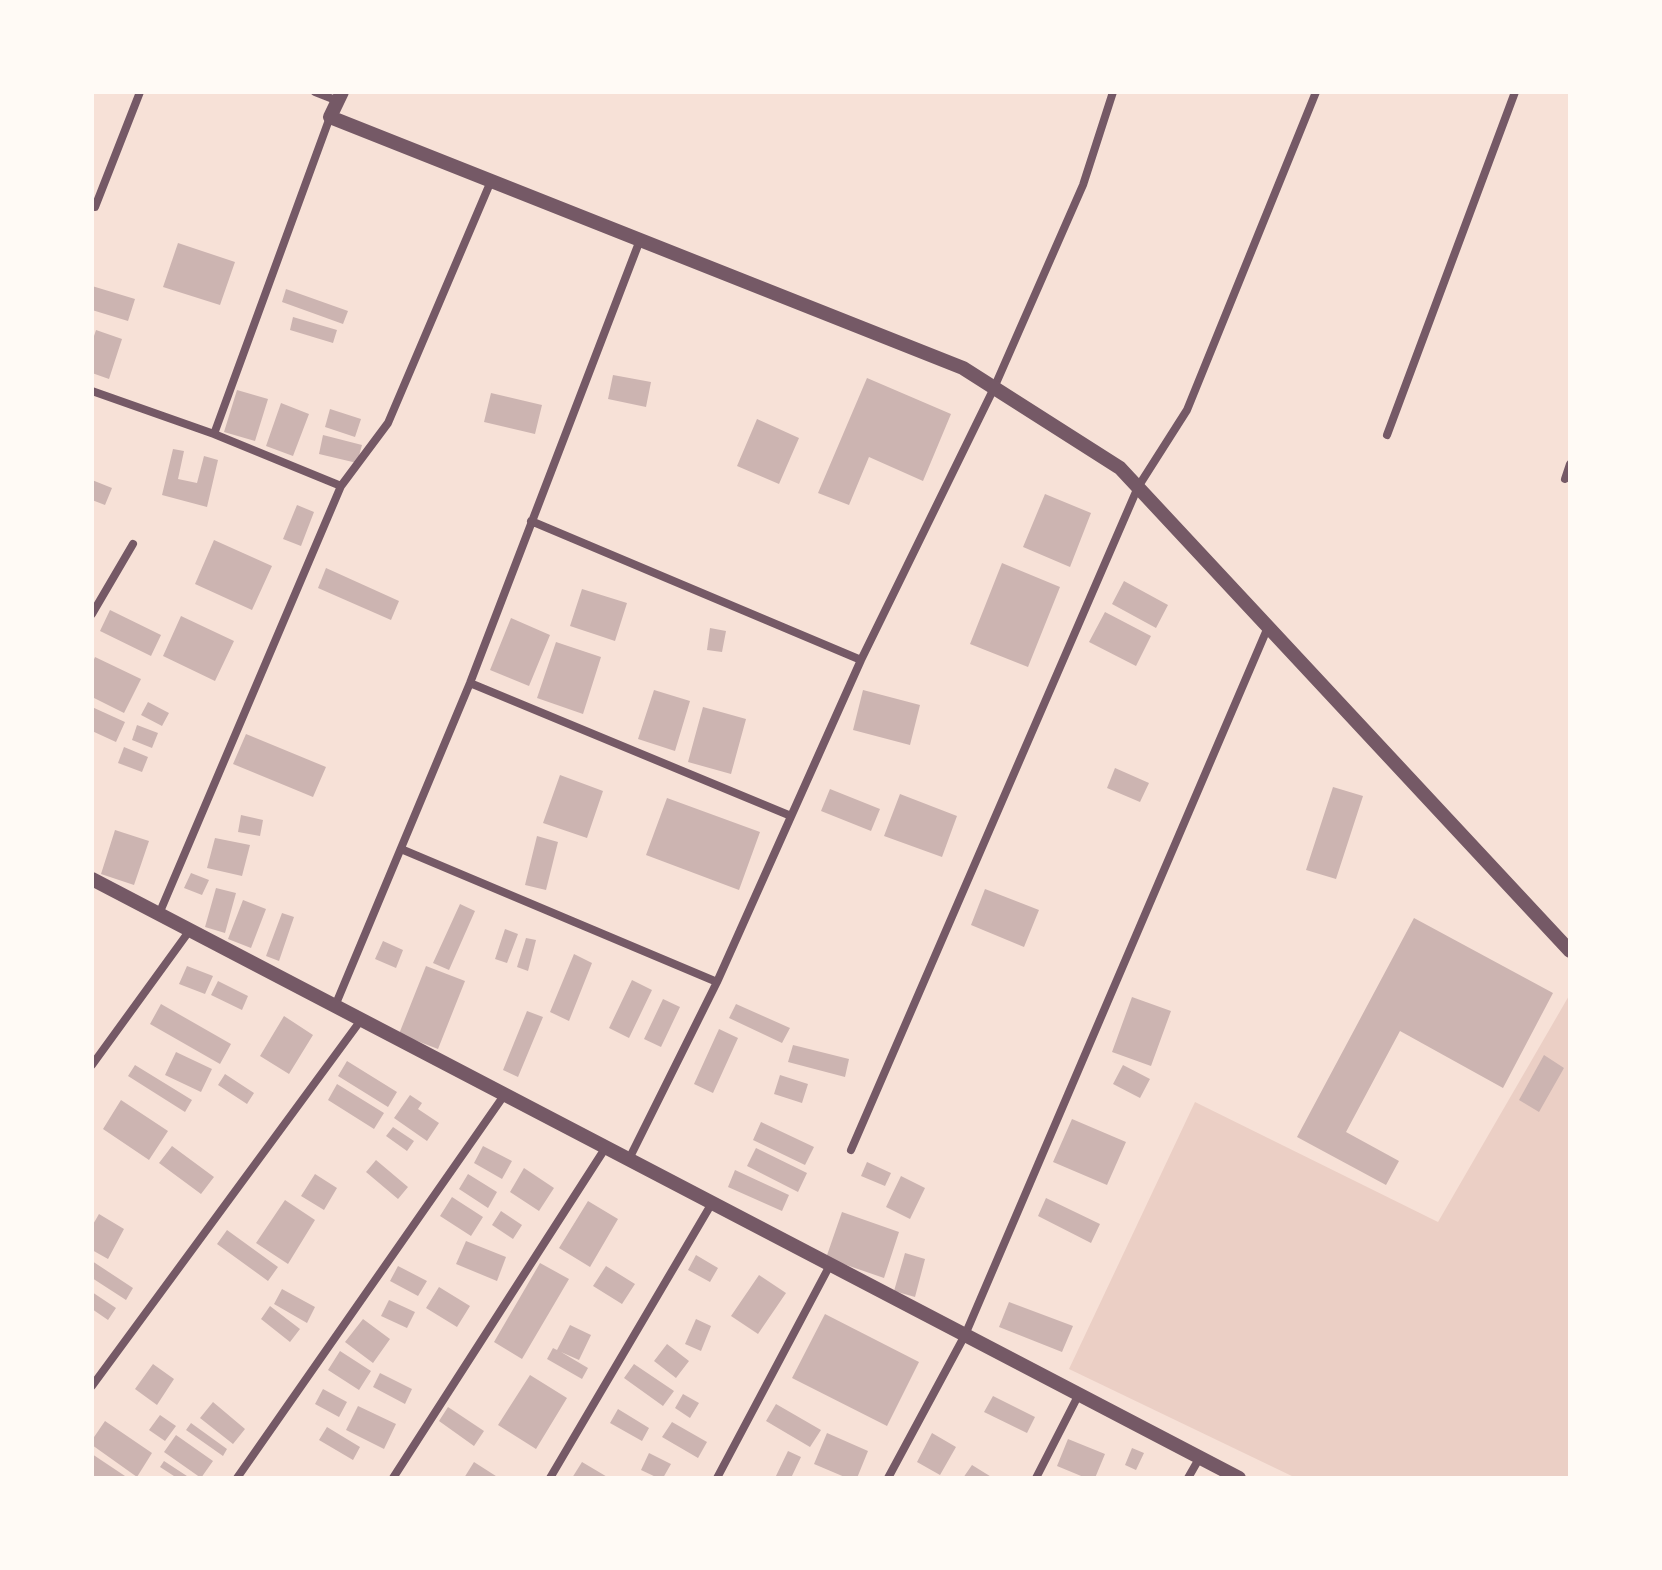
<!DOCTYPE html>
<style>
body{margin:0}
#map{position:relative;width:1662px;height:1570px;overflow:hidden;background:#f7e1d7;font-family:"Sofia Sans Condensed",sans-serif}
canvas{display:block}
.frame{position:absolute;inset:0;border:94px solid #fffaf5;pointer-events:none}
</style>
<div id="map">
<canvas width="1662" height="1570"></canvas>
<div class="frame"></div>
</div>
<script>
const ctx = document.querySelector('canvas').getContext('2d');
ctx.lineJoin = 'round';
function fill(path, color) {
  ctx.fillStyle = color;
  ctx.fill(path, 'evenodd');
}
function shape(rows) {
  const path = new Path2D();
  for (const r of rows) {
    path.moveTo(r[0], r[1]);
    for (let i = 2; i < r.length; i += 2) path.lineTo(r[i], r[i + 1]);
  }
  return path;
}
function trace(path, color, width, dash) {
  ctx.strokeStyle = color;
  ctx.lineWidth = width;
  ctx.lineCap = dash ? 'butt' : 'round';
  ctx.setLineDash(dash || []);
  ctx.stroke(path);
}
fill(shape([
 [1570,994,1570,1478,1296,1478,1069,1369,1195,1102,1438,1222]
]), '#ebcfc5');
fill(shape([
 [178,243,235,262,220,305,163,287],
 [92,286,135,299,128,321,92,310],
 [286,289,348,311,343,324,282,302],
 [293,317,337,330,333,343,290,330],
 [96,330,122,339,109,379,92,373,92,342],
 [613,375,651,382,646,407,608,399],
 [867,378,951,414,923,481,869,457,849,505,818,493],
 [237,390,268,399,255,441,224,432],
 [491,393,542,405,535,434,484,422],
 [281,403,309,414,293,456,266,446],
 [330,409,361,419,355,437,325,427],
 [757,419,799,438,779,484,737,466],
 [323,435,362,445,357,463,319,454],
 [173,449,184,451,178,479,197,483,204,456,218,460,207,507,162,495],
 [92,480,112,488,105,505,92,500],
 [1045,494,1091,513,1070,567,1023,547],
 [297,505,314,512,301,546,283,539],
 [214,540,272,566,252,610,195,584],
 [1002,563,1060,587,1028,667,970,644],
 [326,568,399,601,391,620,318,588],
 [1124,581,1168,605,1156,628,1112,604],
 [582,589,627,603,615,641,570,626],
 [110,610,161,635,151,656,100,631],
 [1105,612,1151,636,1136,666,1089,642],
 [181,616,234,641,215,681,163,656],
 [511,618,550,635,529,686,490,670],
 [710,628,726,631,722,652,707,650],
 [556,642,601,657,583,714,537,698],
 [95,657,141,679,124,713,92,697,92,664],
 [654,690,690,701,675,751,638,739],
 [863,690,920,705,910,745,853,730],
 [148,702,169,713,162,726,141,715],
 [92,707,125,722,116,742,92,731],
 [703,707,746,719,731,774,688,762],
 [137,725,158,733,152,748,132,740],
 [246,734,326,767,313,797,233,764],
 [124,747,148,757,142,772,118,763],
 [1115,768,1149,783,1140,802,1107,788],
 [560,775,603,791,587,838,543,823],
 [1333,787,1363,796,1336,879,1306,870],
 [830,789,880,809,871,831,821,811],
 [900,794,957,816,942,857,884,836],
 [667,798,760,832,739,890,646,855],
 [241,815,263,820,260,836,238,832],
 [115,830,149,841,134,885,101,874],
 [537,836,558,842,546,890,525,885],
 [215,838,250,845,242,876,207,868],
 [191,873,209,880,202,895,184,888],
 [216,888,236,893,225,933,205,927],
 [985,889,1039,910,1024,947,971,925],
 [243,900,266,909,251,948,228,939],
 [460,904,475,911,449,970,433,963],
 [282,913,294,917,279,961,266,956],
 [1414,918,1553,993,1503,1088,1400,1031,1346,1132,1399,1161,1386,1185,1297,1137],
 [505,929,518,934,507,963,495,959],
 [526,938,536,940,528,971,517,967],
 [383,941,403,950,396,968,375,959],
 [574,954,592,963,569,1021,550,1012],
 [187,966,213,976,205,994,179,984],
 [426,966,465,981,438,1049,399,1034],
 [632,980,652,990,629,1038,609,1028],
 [218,981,248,996,242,1010,211,995],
 [1132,997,1171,1011,1151,1066,1112,1052],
 [663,999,680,1007,661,1047,644,1039],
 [161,1004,231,1044,220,1064,150,1024],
 [736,1004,790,1028,782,1043,729,1018],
 [527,1011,543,1017,518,1077,503,1070],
 [284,1016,313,1035,289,1074,260,1056],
 [719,1029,738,1038,713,1093,694,1084],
 [793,1045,849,1059,845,1077,788,1062],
 [176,1052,212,1069,201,1092,165,1075],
 [1544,1055,1564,1068,1539,1112,1519,1100],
 [347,1061,397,1092,388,1107,338,1076],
 [135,1065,192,1100,185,1112,128,1076],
 [1123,1065,1150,1079,1140,1098,1113,1084],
 [225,1074,254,1093,247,1104,218,1085],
 [780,1075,808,1084,802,1103,774,1094],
 [337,1084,384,1113,374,1129,328,1100],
 [410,1095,422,1103,418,1109,439,1123,427,1141,394,1118],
 [121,1100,168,1131,149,1160,103,1129],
 [1072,1119,1126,1142,1107,1185,1053,1162],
 [761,1122,814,1147,805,1165,753,1140],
 [393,1127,414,1141,407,1151,386,1136],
 [172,1146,214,1177,201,1194,159,1163],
 [483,1146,512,1161,502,1179,474,1163],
 [756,1148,807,1173,798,1192,747,1166],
 [376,1160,408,1187,398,1199,366,1172],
 [867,1162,891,1173,885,1186,861,1176],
 [524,1168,554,1188,539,1211,510,1192],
 [735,1170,789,1195,782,1211,728,1187],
 [315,1174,337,1188,324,1210,301,1196],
 [468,1174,497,1192,488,1208,459,1189],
 [901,1176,925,1188,910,1219,886,1207],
 [452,1197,483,1217,471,1236,440,1216],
 [1046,1198,1100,1224,1091,1243,1038,1216],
 [285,1200,315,1220,288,1264,256,1243],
 [588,1201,618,1219,590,1267,559,1248],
 [501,1211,522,1225,513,1239,492,1225],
 [842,1212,899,1232,884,1278,826,1258],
 [99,1214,124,1229,108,1259,92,1250,92,1226],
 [227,1230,278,1267,268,1281,217,1244],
 [466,1241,506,1257,497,1281,456,1264],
 [905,1253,925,1259,915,1297,894,1291],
 [696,1255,718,1268,710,1282,688,1270],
 [92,1261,133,1288,126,1300,92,1278],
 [540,1263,569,1279,522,1359,494,1342],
 [398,1266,427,1281,418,1296,390,1281],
 [606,1266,635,1284,622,1304,593,1286],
 [759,1275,786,1293,758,1334,731,1316],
 [439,1287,470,1306,457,1327,426,1308],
 [282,1289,315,1307,307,1323,274,1304],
 [92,1292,116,1308,108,1320,92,1309],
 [389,1300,415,1312,407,1328,381,1316],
 [1009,1302,1073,1326,1062,1352,999,1327],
 [270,1306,300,1329,290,1342,261,1319],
 [825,1314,919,1362,887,1426,792,1378],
 [363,1319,390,1339,373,1363,345,1342],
 [696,1319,711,1326,701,1351,685,1344],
 [570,1325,591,1335,579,1360,561,1352,588,1368,582,1379,547,1359,553,1348,557,1350],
 [667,1344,689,1361,676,1378,654,1361],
 [340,1351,371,1371,359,1390,328,1370],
 [153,1364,174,1379,157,1405,135,1389],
 [634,1364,674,1391,663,1406,624,1378],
 [380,1373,412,1389,405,1404,373,1387],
 [530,1375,567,1398,536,1449,498,1425],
 [323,1389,347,1402,339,1417,315,1404],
 [683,1394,699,1403,690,1418,675,1408],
 [993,1396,1035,1417,1027,1433,984,1412],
 [213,1402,245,1429,233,1444,200,1418],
 [776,1404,821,1430,810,1447,766,1421],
 [358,1406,396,1424,384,1449,346,1430],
 [448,1407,484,1431,474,1446,439,1421],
 [618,1409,649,1428,642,1441,610,1423],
 [160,1415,176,1426,165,1441,149,1430],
 [105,1421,152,1453,137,1477,92,1445,92,1440],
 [672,1422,707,1442,698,1458,662,1437],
 [191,1423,227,1449,223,1456,186,1430],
 [327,1427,360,1447,353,1460,319,1440],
 [827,1433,868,1451,857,1478,847,1478,814,1464],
 [932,1433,956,1447,940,1475,917,1462],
 [176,1435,213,1461,201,1478,164,1452],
 [1068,1439,1105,1454,1095,1478,1086,1478,1057,1466],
 [1132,1448,1144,1453,1136,1470,1125,1465],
 [788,1451,801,1457,791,1478,775,1478],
 [649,1453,671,1464,663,1478,658,1478,641,1470],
 [92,1454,128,1478,92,1478],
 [164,1461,190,1478,177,1478,160,1467],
 [474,1462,499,1478,464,1478],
 [582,1462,609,1478,572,1478],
 [972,1465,993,1478,963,1478]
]), '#ccb4b1');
trace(shape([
 [315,92,338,101],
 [92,206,95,207,140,92],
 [92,391,214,434,341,486,159,914],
 [214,434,330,117],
 [1387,435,1515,92],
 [1565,479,1570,464],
 [341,486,388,423,491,181],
 [531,521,861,660],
 [92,614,133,544],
 [470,683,791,816],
 [401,849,717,982],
 [335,1006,470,683,640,240],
 [92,1065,190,930],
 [851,1150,1138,487,1187,410,1316,92],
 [629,1159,717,982,861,660,994,388,1083,185,1113,92],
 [92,1386,361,1020],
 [237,1478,505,1094],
 [393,1478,606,1147],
 [550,1478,712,1203],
 [717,1478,830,1265],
 [888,1478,965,1335,1268,627],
 [1036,1478,1079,1394],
 [1188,1478,1200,1457]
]), '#755966', 8);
trace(shape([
 [342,92,330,117,963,368,1120,468,1570,951],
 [92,879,1239,1478]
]), '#755966', 14);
</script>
